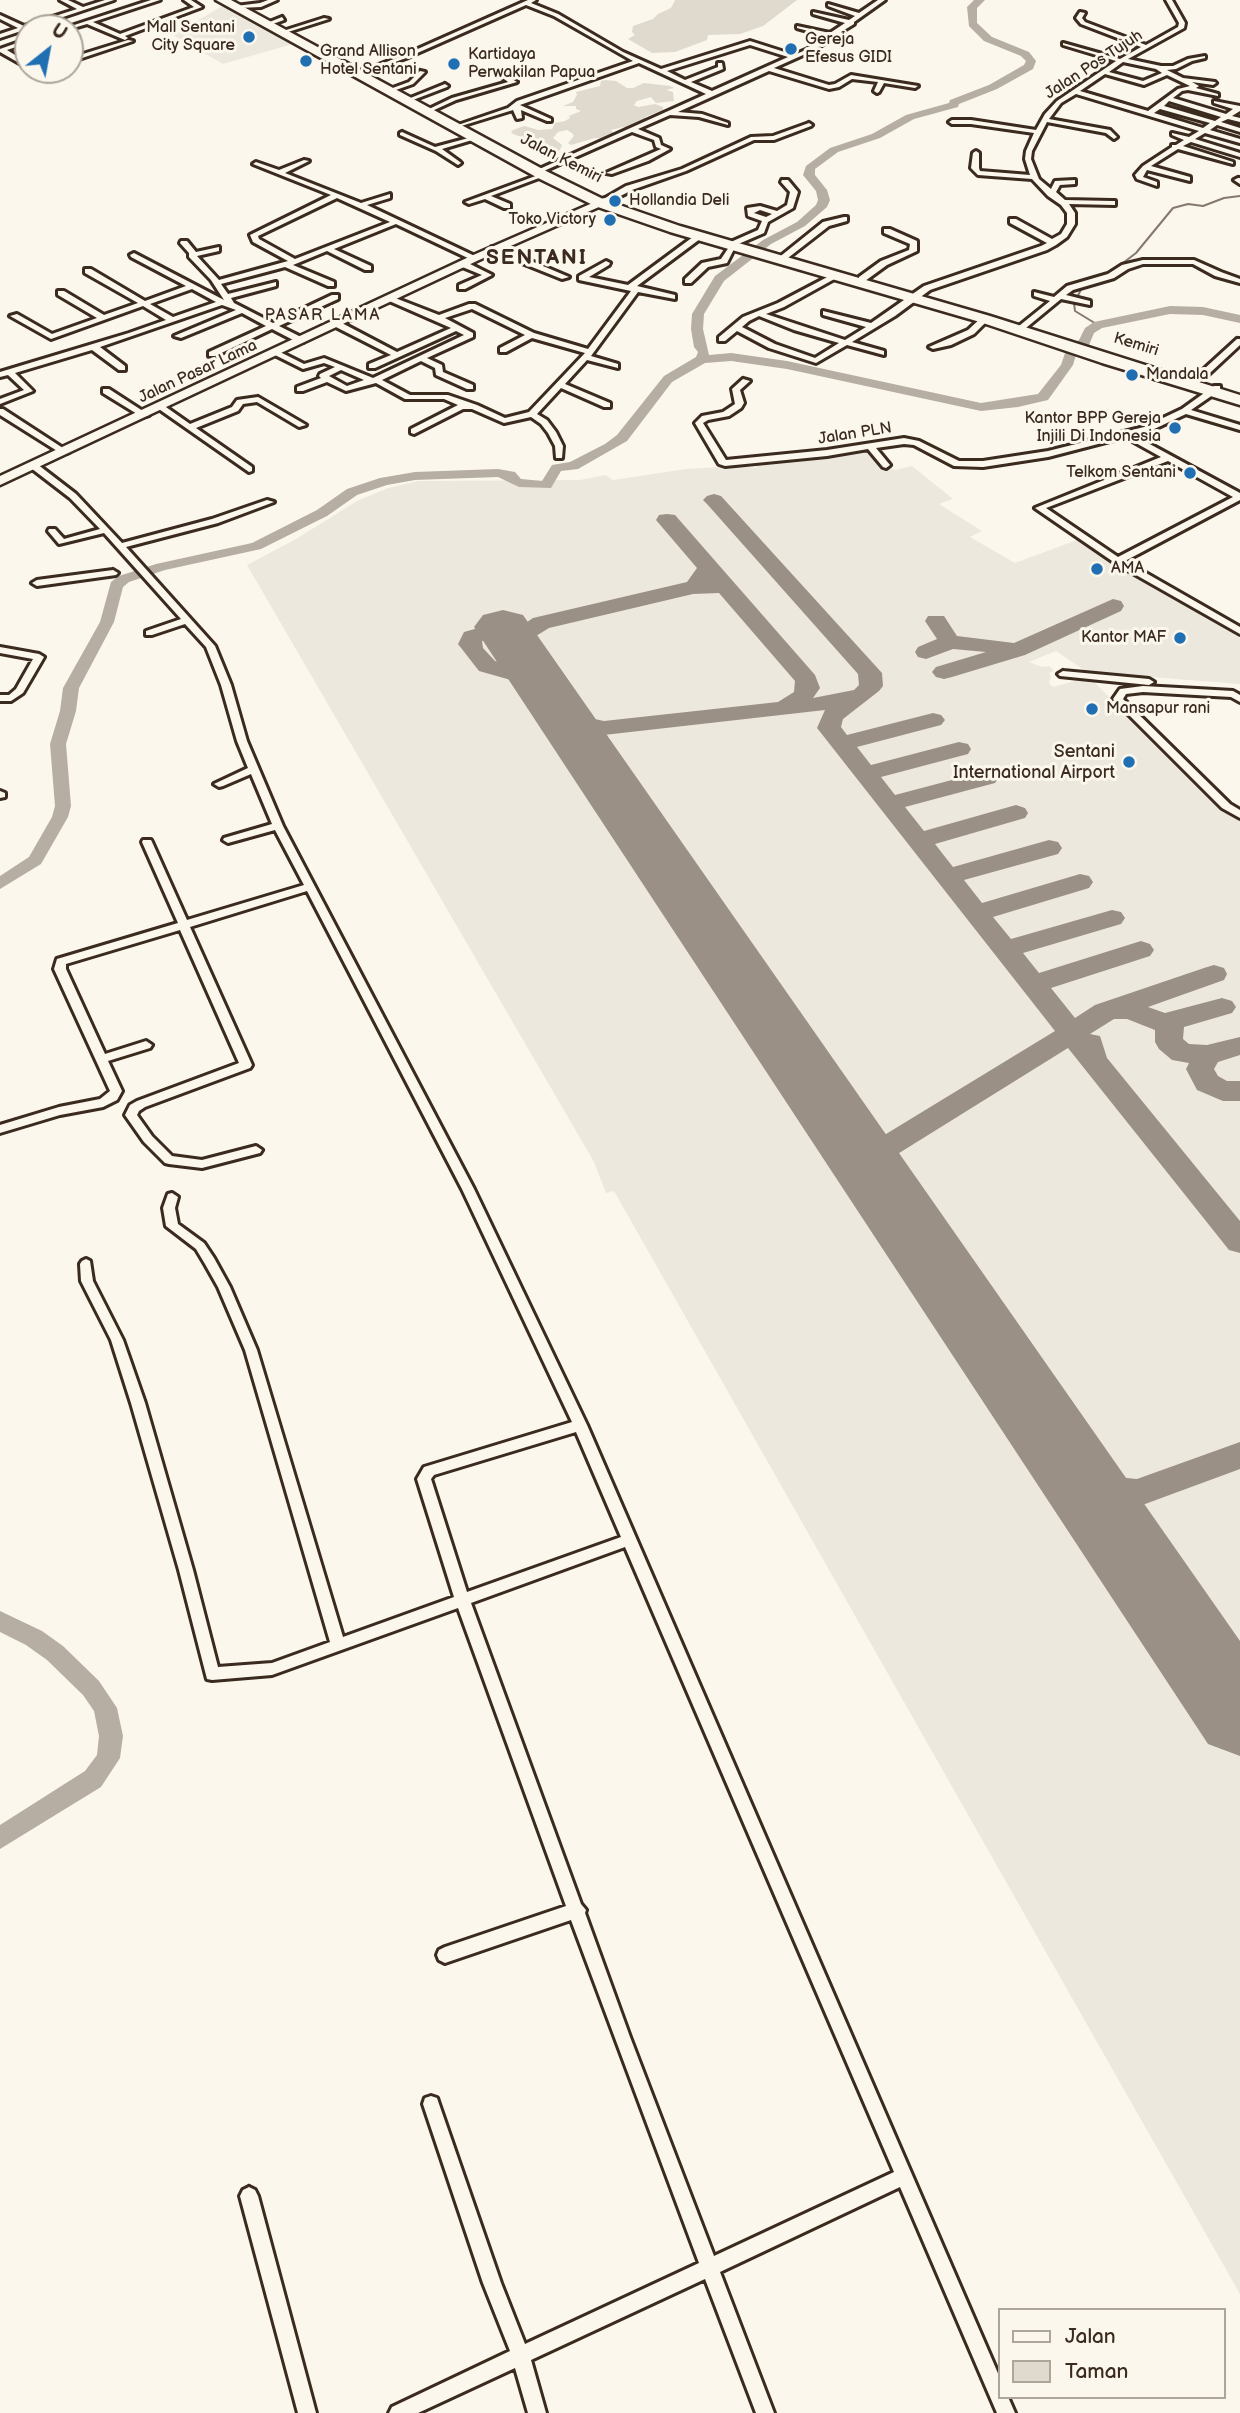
<!DOCTYPE html>
<style>
body{margin:0}
#map{position:relative;width:1240px;height:2413px;overflow:hidden;background:#fbf7ec;font-family:"Balsamiq Sans",sans-serif}
canvas{display:block}
.legend{position:absolute;left:998px;top:2308px;width:228px;height:91px;box-sizing:border-box;background:#fbf7ec;border:2px solid #aea59a;margin:0;padding:9px 12px;list-style:none;font-size:21px;color:#3b2a1e}
.legend li{display:flex;align-items:center;gap:14px;height:35px}
.legend b{width:35px;border:2px solid #aea59a}
.north{position:absolute;left:14px;top:14px;width:70px;height:70px;box-sizing:border-box;background:#fbf7ec;border:2px solid #aea59a;border-radius:50%;rotate:31deg;font-size:19px;font-weight:700;line-height:28px;text-align:center;color:#3b2a1e}
.north::after{content:'';display:block;margin:auto;width:24px;height:32px;background:#1f6fb2;clip-path:polygon(50% 0,100% 100%,50% 72%,0 100%)}
</style>
<div id="map">
<canvas width="1240" height="2413"></canvas>
<ul class="legend">
<li><b style="height:9px;background:#fbf7ec"></b>Jalan</li>
<li><b style="height:19px;background:#dfd9ce"></b>Taman</li>
</ul>
<div class="north">U</div>
</div>
<script>
const ctx = document.querySelector('canvas').getContext('2d');
ctx.lineJoin = 'round';
function fill(path, color) {
  ctx.fillStyle = color;
  ctx.fill(path, 'evenodd');
}
function shape(rows) {
  const path = new Path2D();
  for (const r of rows) {
    path.moveTo(r[0], r[1]);
    for (let i = 2; i < r.length; i += 2) path.lineTo(r[i], r[i + 1]);
  }
  return path;
}
function trace(path, color, width, dash) {
  ctx.strokeStyle = color;
  ctx.lineWidth = width;
  ctx.lineCap = dash ? 'butt' : 'round';
  ctx.setLineDash(dash || []);
  ctx.stroke(path);
}
function write(font, color, halo, rows, align = 'center') {
  ctx.font = font + ' "Balsamiq Sans",sans-serif';
  ctx.lineWidth = 6;
  ctx.setLineDash([]);
  ctx.textBaseline = 'middle';
  ctx.strokeStyle = halo;
  ctx.fillStyle = color;
  for (const [text, x, y, turn = 0] of rows) {
    ctx.save();
    ctx.translate(x, y);
    ctx.rotate((+turn || 0) * Math.PI / 180);
    ctx.textAlign = isNaN(turn) ? turn : align;
    if (halo) ctx.strokeText(text, 0, 0);
    ctx.fillText(text, 0, 0);
    ctx.restore();
  }
}
fill(shape([
 [224,5,296,43,223,64,173,35],
 [872,450,885,466,895,470,912,466,953,499,939,504,982,531,970,537,1015,563,1077,540,1240,638,1240,684,1087,672,1056,651,1029,662,1042,667,1049,666,1054,671,1049,673,1051,676,1049,683,1053,687,1078,680,1091,679,1221,808,1240,819,1240,2294,614,1191,606,1193,594,1162,247,565,296,539,357,501,388,488,419,481,580,480,605,475,613,480,686,469,739,466,757,468,756,462]
]), '#ede8dd');
fill(shape([
 [675,0,797,0,763,26,740,34,708,35,707,40,675,52,652,53,628,39,635,35,632,32,633,26,653,19,658,14,671,8],
 [605,80,616,81,627,88,633,88,644,83,670,86,674,88,666,90,673,92,674,101,656,103,651,97,637,101,634,105,638,107,655,104,663,107,663,110,645,117,645,123,629,130,623,127,611,130,616,136,610,139,595,138,571,145,568,143,574,136,572,133,567,130,558,132,553,138,562,145,560,150,551,154,528,146,521,137,511,133,513,130,524,126,539,130,552,129,555,123,565,121,570,118,569,116,581,111,576,109,576,106,563,106,573,102,577,95,576,92,600,86,601,81]
]), '#dfd9ce');
trace(shape([
 [1110,273,1136,253,1173,208,1188,204,1203,206,1224,198,1240,196],
 [1084,284,1074,303,1075,311,1098,325]
]), '#85796d', 2);
fill(shape([
 [974,0,985,0,977,8,977,23,992,37,1029,52,1036,61,1033,69,997,89,959,104,958,107,914,119,880,138,838,152,815,169,815,175,827,190,830,200,827,207,805,226,771,244,724,281,704,314,703,329,709,355,731,353,787,361,981,403,1038,394,1061,365,1066,350,1079,340,1085,328,1094,322,1170,306,1203,307,1240,315,1240,323,1203,315,1170,314,1102,328,1094,333,1089,345,1076,355,1073,365,1048,400,1018,407,981,411,787,369,731,361,705,363,672,382,627,441,578,469,561,471,551,488,519,487,498,477,415,480,387,485,357,495,327,516,261,549,165,570,129,582,123,587,114,622,79,688,76,711,66,744,71,806,68,817,41,864,0,889,0,876,29,857,52,817,55,806,50,744,60,711,63,688,100,622,111,582,119,576,156,564,252,543,317,510,347,489,380,478,415,472,498,469,515,472,521,479,542,481,552,465,570,462,605,444,617,435,664,376,696,357,698,352,694,347,691,329,692,314,715,276,763,240,797,222,816,205,818,200,816,191,803,175,806,166,830,148,872,134,906,115,949,103,950,100,989,85,1024,65,1026,61,1021,56,984,41,969,26,967,7,974,0],
 [0,1611,42,1631,63,1646,99,1681,117,1708,123,1736,120,1758,101,1787,0,1849,0,1825,85,1771,97,1755,99,1736,94,1711,83,1695,47,1660,26,1645,0,1632,0,1611]
]), '#b6aea2');
fill(shape([
 [714,494,721,496,882,673,883,686,879,691,843,719,841,727,847,735,933,713,941,715,945,720,941,725,857,747,871,765,959,742,968,744,971,749,968,754,881,777,895,795,986,771,995,773,998,778,995,783,905,807,924,831,1016,805,1025,808,1028,813,1025,818,935,844,953,867,1049,840,1058,842,1062,848,1058,854,964,880,982,903,1080,874,1089,876,1093,882,1089,888,993,917,1011,939,1112,910,1121,912,1125,918,1121,924,1023,953,1039,973,1141,941,1150,944,1154,950,1150,956,1051,988,1075,1018,1095,1005,1204,968,1214,965,1224,968,1227,974,1224,980,1148,1007,1165,1013,1222,998,1232,1001,1236,1007,1232,1013,1184,1027,1183,1039,1189,1044,1207,1045,1240,1037,1240,1055,1218,1062,1214,1069,1218,1076,1227,1081,1240,1081,1240,1101,1223,1101,1197,1090,1186,1069,1189,1063,1172,1060,1159,1049,1155,1042,1155,1030,1127,1019,1114,1019,1090,1034,1100,1036,1107,1058,1240,1221,1240,1253,1229,1250,1068,1048,896,1155,889,1165,898,1190,893,1198,883,1201,873,1198,861,1176,859,1164,866,1154,850,1150,829,1131,825,1124,829,1117,839,1114,849,1117,867,1133,886,1134,1055,1031,821,733,817,728,825,710,604,735,570,728,552,718,548,713,552,708,560,706,585,717,604,721,778,702,794,692,795,681,719,593,693,594,549,628,536,636,527,657,519,659,511,657,508,652,518,628,533,618,687,582,697,568,656,520,659,515,667,514,675,515,815,675,820,688,813,698,854,690,859,685,858,674,707,504,703,500,707,496,714,494],
 [1113,599,1121,601,1124,606,1121,611,1025,655,952,677,944,679,936,677,932,672,936,667,986,652,953,649,926,659,918,657,915,652,918,647,937,639,925,621,928,616,944,616,957,636,1014,643,1113,599],
 [503,621,511,623,514,628,511,633,482,641,483,648,495,661,547,676,551,681,547,686,539,688,479,671,458,644,464,632,503,621],
 [1240,1442,1240,1469,1137,1507,1135,1536,1130,1546,1118,1550,1106,1546,1101,1536,1102,1503,1087,1499,1059,1476,1055,1467,1059,1458,1071,1454,1083,1458,1106,1476,1137,1479,1240,1442]
]), '#9b9085');
fill(shape([
 [503,610,523,615,1240,1641,1240,1756,1208,1744,474,627,483,615,503,610]
]), '#9b9085');
const street = shape([
 [60,0,68,0,83,7,105,0,114,0,0,38,0,34,18,28,0,19,0,15,24,26,77,9,60,0],
 [151,0,160,0,93,22,120,34,194,7,184,0,191,0,202,7,125,36,128,38,125,40,87,24,70,29,65,28,151,0],
 [268,0,277,0,261,7,239,8,236,6,260,3,268,0],
 [528,0,536,0,531,3,558,14,623,52,661,69,750,41,794,55,808,49,826,36,797,28,797,26,830,33,845,23,813,14,813,12,849,20,855,16,828,6,828,4,859,13,878,0,885,0,854,22,854,24,836,35,835,37,812,51,774,68,829,85,835,84,851,75,918,86,915,88,884,83,879,92,877,93,874,91,878,82,852,79,839,87,829,89,769,71,678,112,702,114,728,123,728,125,699,117,670,115,638,129,659,138,661,145,670,149,648,161,612,174,606,173,661,149,656,147,654,140,632,132,537,174,533,172,535,171,706,94,639,63,520,105,551,119,551,121,547,121,521,110,522,118,517,119,513,110,458,127,458,125,508,108,517,101,633,61,554,16,526,5,406,58,360,75,355,74,402,56,528,0],
 [750,45,788,57,712,91,691,82,723,69,722,63,718,63,718,67,685,80,667,71,750,45],
 [1166,0,1172,0,1185,23,1184,28,1128,59,1161,66,1173,66,1188,59,1205,56,1205,58,1192,61,1176,69,1167,70,1183,78,1215,82,1216,83,1213,85,1192,82,1199,86,1196,88,1218,94,1218,96,1188,90,1182,91,1173,98,1226,114,1233,109,1214,103,1214,101,1240,106,1240,111,1232,116,1240,118,1240,122,1228,119,1221,122,1240,128,1240,132,1217,125,1210,130,1240,139,1240,143,1205,133,1195,139,1240,153,1240,157,1191,142,1183,146,1233,162,1233,164,1178,149,1151,166,1190,177,1190,181,1147,170,1143,177,1157,182,1157,186,1137,179,1135,175,1143,166,1172,147,1172,145,1176,145,1184,140,1172,135,1172,133,1189,137,1199,131,1076,94,1061,103,1049,119,1110,130,1117,137,1114,139,1106,133,1047,122,1032,151,1031,159,1039,179,1051,189,1055,181,1075,180,1075,184,1060,185,1056,192,1065,200,1112,201,1115,201,1115,205,1069,204,1075,213,1075,224,1067,237,1056,245,1047,250,930,290,895,316,852,342,884,351,884,355,847,345,816,363,769,348,737,331,725,341,719,341,719,337,743,317,778,303,835,273,838,273,838,277,784,307,766,314,845,340,866,327,823,315,823,311,871,323,924,286,1041,246,1047,243,1010,223,1010,219,1016,219,1052,239,1061,234,1067,224,1067,213,1061,205,1048,196,1032,179,978,175,971,168,973,153,976,151,979,153,979,168,980,171,1030,175,1025,159,1026,151,1034,133,971,124,952,124,949,122,952,120,971,120,1036,130,1045,114,1057,101,1116,61,1063,45,1063,43,1120,59,1141,47,1081,24,1076,18,1080,12,1085,13,1082,18,1085,22,1146,45,1178,27,1179,23,1166,0],
 [1123,62,1156,69,1162,73,1143,81,1109,72,1123,62],
 [1105,74,1144,85,1167,75,1190,86,1178,89,1148,111,1080,91,1105,74],
 [1169,101,1221,117,1215,121,1164,106,1169,101],
 [1160,109,1210,123,1203,128,1154,113,1160,109],
 [759,316,794,330,839,343,815,358,775,344,742,327,749,321,759,316],
 [282,17,284,20,270,25,267,23,282,17],
 [324,18,329,19,288,32,283,31,324,18],
 [28,39,28,43,7,50,28,63,28,68,0,52,0,49,28,39],
 [128,40,133,41,70,62,70,58,128,40],
 [420,71,425,72,413,84,393,91,390,89,409,82,420,71],
 [503,76,507,76,517,82,456,100,432,111,427,110,452,98,508,82,503,78,503,76],
 [445,84,448,86,447,87,413,100,408,99,445,84],
 [809,123,812,125,811,126,774,140,754,140,686,171,632,190,607,203,600,201,626,186,682,169,751,137,773,136,809,123],
 [402,132,435,147,476,136,479,138,442,149,460,162,461,163,458,165,436,151,400,135,400,133,402,132],
 [304,160,309,161,285,173,361,203,390,194,390,198,367,205,479,258,472,260,396,224,334,249,371,266,371,270,365,270,327,251,293,265,334,282,334,286,328,286,285,267,221,284,228,294,276,282,276,286,231,298,234,303,273,323,332,295,338,295,338,299,279,326,303,338,303,342,297,342,272,329,215,356,209,356,209,352,266,326,242,313,181,338,174,336,236,310,222,305,100,347,125,366,125,370,119,370,92,350,15,373,33,391,0,404,0,399,24,390,8,375,0,377,0,372,129,333,166,320,143,306,51,339,10,316,17,314,52,334,97,318,58,295,58,291,64,291,104,315,138,303,85,273,85,269,91,269,145,301,186,286,131,257,130,255,134,253,224,300,211,280,189,257,189,253,180,243,181,241,187,241,196,252,219,247,219,251,197,256,219,280,288,261,253,242,250,235,331,195,253,164,256,162,279,170,304,160],
 [337,198,390,222,295,259,259,239,258,236,337,198],
 [192,289,216,302,173,317,150,304,192,289],
 [541,174,547,175,491,196,510,204,510,208,504,208,485,199,469,204,465,202,541,174],
 [1238,178,1240,178,1240,184,1234,180,1238,178],
 [782,180,788,180,798,192,793,208,768,222,764,233,736,245,727,263,708,267,691,283,685,283,685,279,702,263,721,259,733,241,758,230,762,221,748,216,747,208,760,206,777,211,787,205,790,192,781,182,782,180],
 [760,210,772,214,766,217,754,213,760,210],
 [844,217,847,217,847,221,829,226,784,261,777,259,823,222,844,217],
 [884,229,890,229,917,241,917,251,887,265,865,281,859,281,859,277,881,261,909,250,910,244,884,233,884,229],
 [697,234,704,236,637,286,675,295,675,299,638,292,591,356,618,364,618,368,587,360,565,384,610,403,610,407,604,407,561,388,537,414,547,420,556,432,563,446,562,458,556,458,555,446,548,433,541,424,531,417,504,423,472,409,463,409,414,434,411,433,411,429,458,405,444,399,405,399,376,383,346,391,327,382,303,391,297,391,297,387,321,378,319,376,320,374,335,367,324,363,303,369,271,353,278,351,304,364,324,358,373,378,464,335,456,331,375,368,369,368,369,364,391,355,332,325,332,321,338,321,397,352,451,328,387,300,386,298,390,296,439,315,469,304,475,304,534,333,588,349,631,291,579,280,579,276,606,261,610,263,609,265,589,277,628,285,697,234],
 [472,309,525,335,500,348,500,352,506,352,532,338,585,353,529,412,505,418,477,405,448,395,410,395,382,380,421,361,435,368,436,375,467,389,473,389,473,385,443,372,442,365,427,358,473,337,473,333,445,318,472,309],
 [341,370,364,380,347,386,329,376,341,370],
 [492,247,498,247,569,277,562,279,492,251,492,247],
 [1143,260,1194,260,1221,272,1240,279,1240,283,1215,276,1193,264,1143,264,1128,269,1114,278,1073,290,1066,295,1090,301,1090,305,1061,299,1021,332,1014,330,1050,301,1034,296,1034,292,1054,297,1067,286,1108,274,1122,265,1143,260],
 [460,262,466,262,492,275,465,289,459,289,459,285,482,275,460,266,460,262],
 [982,317,989,319,974,334,951,345,933,349,929,347,968,330,982,317],
 [1237,339,1240,339,1240,345,1198,384,1192,384,1192,380,1237,339],
 [743,379,750,381,740,390,744,403,741,408,729,416,708,420,703,423,726,460,827,450,904,438,919,441,959,461,983,461,1048,451,1144,427,1182,409,1214,386,1220,386,1220,390,1191,410,1240,425,1240,430,1186,414,1150,431,1133,435,1240,493,1240,500,1125,561,1240,627,1240,634,1115,563,1035,508,1161,457,1125,437,1048,457,983,467,954,466,914,445,904,444,876,448,890,465,886,468,883,467,868,449,827,456,725,466,719,464,695,423,702,416,723,412,735,404,732,389,743,379],
 [1168,461,1233,497,1118,557,1046,508,1168,461],
 [103,389,109,389,149,415,142,417,103,393,103,389],
 [258,397,306,425,299,427,257,402,243,404,238,411,196,428,252,467,252,471,249,472,156,407,163,405,190,424,232,407,237,400,258,397],
 [0,409,3,409,69,452,62,454,0,415,0,409],
 [31,464,37,464,76,494,122,543,212,519,267,500,274,502,218,523,126,547,215,646,231,685,247,741,283,826,474,1189,587,1425,1000,2378,1000,2397,1008,2397,1015,2413,997,2413,900,2187,720,2272,774,2413,756,2413,705,2279,531,2360,546,2413,528,2413,515,2368,418,2413,389,2413,392,2407,510,2351,483,2283,423,2104,425,2098,431,2096,437,2098,439,2104,501,2283,525,2344,699,2263,571,1920,445,1963,439,1960,437,1955,439,1950,445,1947,566,1906,458,1608,272,1675,212,1680,207,1679,179,1570,131,1403,111,1340,81,1281,80,1264,82,1261,86,1259,90,1261,93,1281,123,1340,145,1403,193,1570,218,1667,272,1663,330,1642,245,1350,218,1287,205,1264,196,1249,166,1226,163,1208,168,1194,172,1193,178,1197,175,1208,178,1224,204,1243,214,1258,230,1287,257,1350,343,1637,454,1597,417,1479,424,1467,572,1422,462,1189,307,891,190,927,252,1065,250,1068,145,1107,139,1111,137,1115,152,1136,172,1156,202,1160,256,1146,262,1150,260,1153,202,1168,169,1164,165,1163,144,1142,125,1115,130,1105,137,1101,239,1063,180,930,66,964,66,969,105,1054,146,1041,152,1045,150,1048,108,1061,122,1091,117,1100,103,1107,60,1115,0,1133,0,1125,59,1107,100,1099,110,1091,54,969,57,959,178,923,142,842,143,840,151,840,152,842,187,920,304,885,275,830,228,843,223,840,224,838,272,824,251,774,223,786,219,787,214,784,248,768,237,741,221,685,206,647,185,624,152,635,146,635,146,631,181,619,104,533,59,544,48,531,49,529,55,529,64,539,100,529,70,498,31,468,31,464],
 [576,1432,621,1537,467,1592,431,1479,434,1475,576,1432],
 [625,1547,894,2172,714,2256,630,2037,585,1913,586,1910,581,1904,471,1603,625,1547],
 [113,570,118,573,116,575,37,586,32,583,37,580,113,570],
 [0,647,39,654,44,657,23,693,11,701,0,701,0,695,9,695,16,689,33,659,0,653,0,647],
 [1063,671,1149,679,1154,682,1149,685,1060,676,1058,674,1063,671],
 [1143,686,1233,691,1240,695,1240,702,1231,697,1143,692,1126,694,1123,699,1230,804,1240,810,1240,818,1222,808,1113,699,1120,689,1143,686],
 [0,791,5,793,5,797,0,798,0,791],
 [249,2187,255,2190,258,2196,316,2413,298,2413,240,2196,243,2190,249,2187]
]);
const secondary = shape([
 [604,198,609,201,608,203,479,260,0,485,0,476,471,256,604,198]
]);
const highway = shape([
 [216,0,231,0,548,172,605,200,680,226,990,316,1240,395,1240,405,1102,363,980,322,670,232,595,206,538,178,216,0]
]);
trace(street, '#3b2a1e', 6);
trace(secondary, '#3b2a1e', 5);
trace(highway, '#3b2a1e', 5);
fill(street, '#fbf7ec');
fill(secondary, '#fbf7ec');
fill(highway, '#fbf7ec');
for (const [x, y, r, color] of [
 [249,37,7,"#1f6fb2"],
 [791,49,7,"#1f6fb2"],
 [306,61,7,"#1f6fb2"],
 [454,64,7,"#1f6fb2"],
 [615,201,7,"#1f6fb2"],
 [610,220,7,"#1f6fb2"],
 [1132,375,7,"#1f6fb2"],
 [1175,428,7,"#1f6fb2"],
 [1190,473,7,"#1f6fb2"],
 [1097,569,7,"#1f6fb2"],
 [1180,638,7,"#1f6fb2"],
 [1092,709,7,"#1f6fb2"],
 [1129,762,7,"#1f6fb2"]
]) {
  const dot = new Path2D();
  dot.arc(x, y, r, 0, 2 * Math.PI);
  ctx.fillStyle = color;
  ctx.fill(dot);
  trace(dot, '#fbf7ec', 2.5);
}
write('16px', '#3b2a1e', '#fbf7ec', [
 ["Mall Sentani",235,28,"right"],
 ["City Square",235,46,"right"],
 ["Gereja",805,40],
 ["Efesus GIDI",805,58],
 ["Grand Allison",320,52],
 ["Hotel Sentani",320,70],
 ["Kartidaya",468,55],
 ["Perwakilan Papua",468,73],
 ["Hollandia Deli",629,201],
 ["Toko Victory",596,220,"right"],
 ["Mandala",1146,375],
 ["Kantor BPP Gereja",1161,419,"right"],
 ["Injili Di Indonesia",1161,437,"right"],
 ["Telkom Sentani",1176,473,"right"],
 ["AMA",1111,569],
 ["Kantor MAF",1166,638,"right"],
 ["Mansapur rani",1106,709]
], 'left');
write('16px', '#3b2a1e', '#fbf7ec', [
 ["Jalan Pos Tujuh",1094,65,-33],
 ["Jalan Kemiri",561,159,27],
 ["Kemiri",1136,345,17],
 ["Jalan Pasar Lama",198,372,-25],
 ["Jalan PLN",855,434,-9]
]);
ctx.letterSpacing = '2px';
write('16px', '#3b2a1e', '#fbf7ec', [
 ["PASAR LAMA",323,316]
]);
ctx.letterSpacing = '0px';
write('18px', '#3b2a1e', '#fbf7ec', [
 ["Sentani",1115,752],
 ["International Airport",1115,773]
], 'right');
ctx.letterSpacing = '2px';
write('bold 21px', '#3b2a1e', '#fbf7ec', [
 ["SENTANI",537,259]
]);
ctx.letterSpacing = '0px';
</script>
